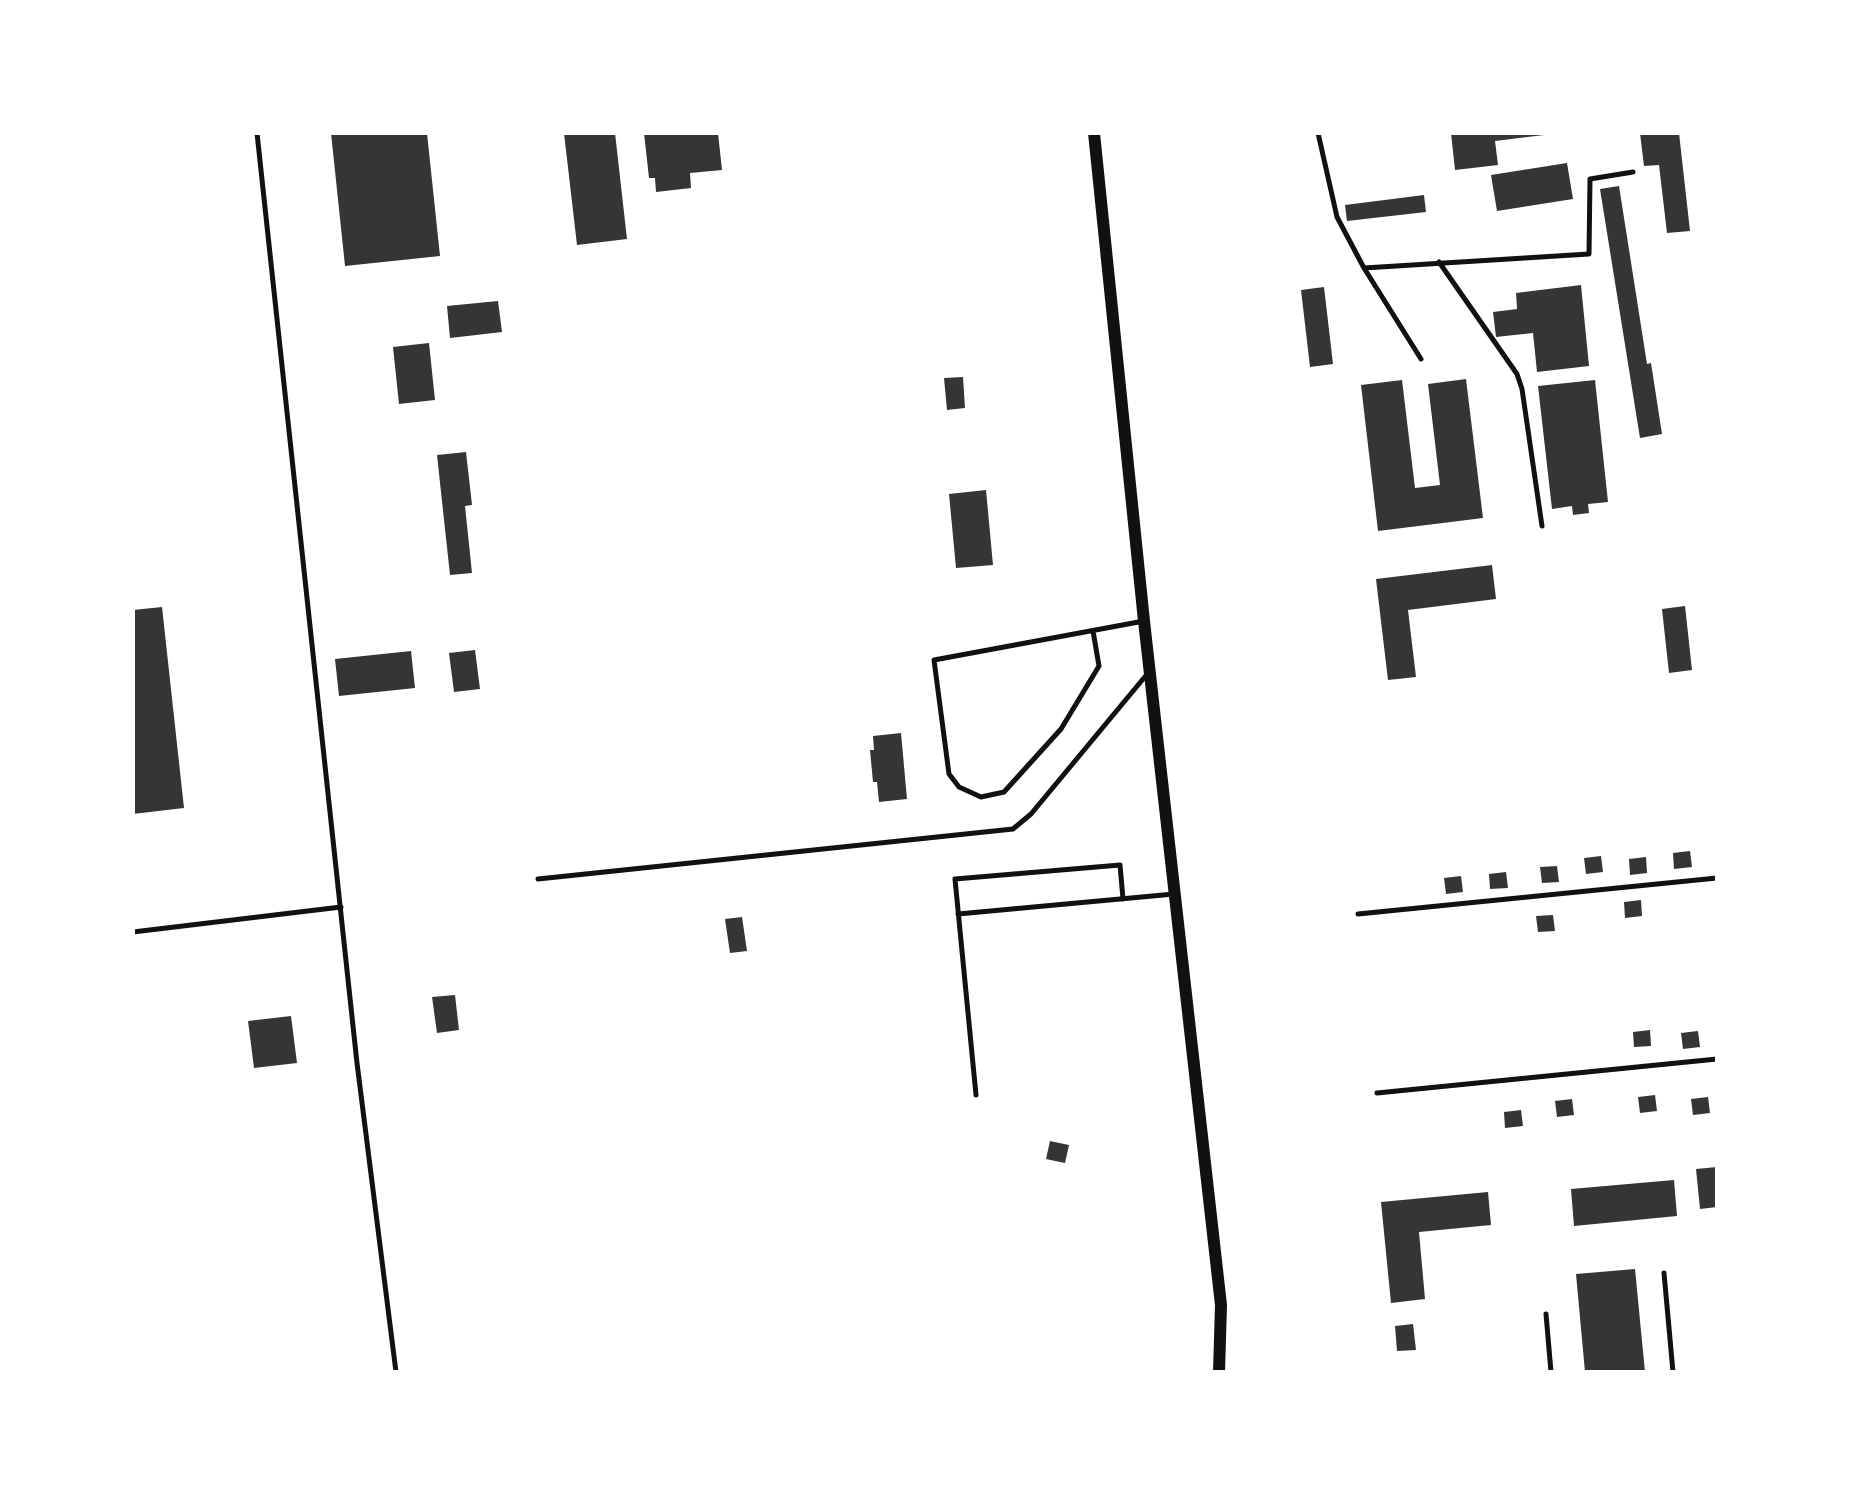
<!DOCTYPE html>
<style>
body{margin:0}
#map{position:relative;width:1850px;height:1505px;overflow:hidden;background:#fff;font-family:Lato,sans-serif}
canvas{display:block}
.frame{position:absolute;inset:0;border:135px solid #fff;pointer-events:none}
</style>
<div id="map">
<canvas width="1850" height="1505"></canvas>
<div class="frame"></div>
</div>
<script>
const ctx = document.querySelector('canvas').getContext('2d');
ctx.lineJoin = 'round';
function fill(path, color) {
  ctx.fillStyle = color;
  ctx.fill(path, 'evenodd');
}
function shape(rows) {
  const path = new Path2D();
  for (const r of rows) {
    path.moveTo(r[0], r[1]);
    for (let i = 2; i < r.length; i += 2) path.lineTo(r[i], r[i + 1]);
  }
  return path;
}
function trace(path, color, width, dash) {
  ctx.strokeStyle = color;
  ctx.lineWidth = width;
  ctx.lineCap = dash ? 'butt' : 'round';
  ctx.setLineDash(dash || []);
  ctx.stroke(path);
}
fill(shape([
 [331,133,427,133,440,256,345,266],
 [564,133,615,133,627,239,577,245],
 [644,133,718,133,722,170,690,173,691,188,656,192,655,178,649,178],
 [1451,133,1544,133,1544,135,1495,141,1498,165,1455,170],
 [1640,133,1679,133,1690,231,1667,233,1659,165,1644,166],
 [1567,163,1573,199,1497,211,1491,175],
 [1619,186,1647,364,1651,363,1662,434,1640,438,1600,189],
 [1424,195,1426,212,1347,221,1345,205],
 [1581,285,1589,366,1537,372,1533,333,1496,337,1493,312,1517,309,1516,293],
 [1324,287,1333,364,1310,367,1301,290],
 [498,301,502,332,450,338,447,306],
 [429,343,435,400,399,404,393,347],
 [963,377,965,408,947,410,944,378],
 [1466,379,1483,518,1378,531,1361,385,1402,380,1415,488,1440,485,1428,384],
 [1595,380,1608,502,1588,504,1589,513,1573,515,1572,506,1552,509,1538,386],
 [466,452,472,505,465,506,472,573,450,575,437,455],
 [986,490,993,565,956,568,949,494],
 [1492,565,1496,599,1408,610,1416,677,1388,680,1376,579],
 [1685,606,1692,670,1669,673,1662,609],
 [162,607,184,808,133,814,133,610],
 [475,650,480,689,454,692,449,653],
 [411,651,415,688,339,696,335,659],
 [901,733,907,799,879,802,877,782,873,782,870,750,874,750,873,736],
 [1690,851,1692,867,1674,869,1673,853],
 [1601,856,1603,872,1586,874,1584,858],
 [1646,857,1647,873,1630,875,1629,859],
 [1557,866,1559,882,1542,883,1540,867],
 [1506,872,1508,888,1490,889,1489,874],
 [1461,876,1463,892,1446,894,1444,878],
 [1641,900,1642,916,1625,918,1624,902],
 [1553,915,1555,931,1538,932,1536,916],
 [742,917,747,951,730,953,725,919],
 [455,995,459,1030,437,1033,432,997],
 [291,1016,297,1063,254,1068,248,1021],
 [1650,1030,1651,1046,1634,1047,1633,1032],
 [1698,1031,1700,1047,1683,1049,1681,1033],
 [1655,1095,1657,1111,1640,1113,1638,1097],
 [1708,1097,1710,1113,1693,1115,1691,1099],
 [1572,1099,1574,1115,1557,1117,1555,1101],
 [1521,1110,1523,1126,1505,1128,1504,1112],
 [1050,1141,1069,1145,1065,1163,1046,1159],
 [1717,1167,1717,1207,1700,1209,1696,1169],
 [1674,1180,1677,1216,1574,1226,1571,1189],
 [1488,1192,1491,1225,1419,1232,1425,1299,1391,1303,1381,1202],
 [1635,1269,1645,1372,1585,1372,1576,1274],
 [1413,1324,1416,1350,1397,1351,1395,1326]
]), '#353535');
trace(shape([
 [257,133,357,1063,396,1372],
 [1318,133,1337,217,1364,268,1421,359],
 [1439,262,1517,374,1522,389,1542,526],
 [1364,268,1589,254,1590,179,1633,172],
 [1093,631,1099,666,1061,729,1004,792,981,797,959,787,949,774,934,660,1144,621],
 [538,879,1013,829,1031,814,1148,673],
 [958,914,1174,894],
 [1358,914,1717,878],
 [133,932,341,907],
 [1377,1093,1717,1059],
 [976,1095,955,879,1120,865,1123,899],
 [1664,1273,1673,1372],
 [1546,1314,1551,1372]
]), '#111', 5);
trace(shape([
 [1094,133,1144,621,1221,1305,1219,1372]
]), '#111', 12);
</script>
